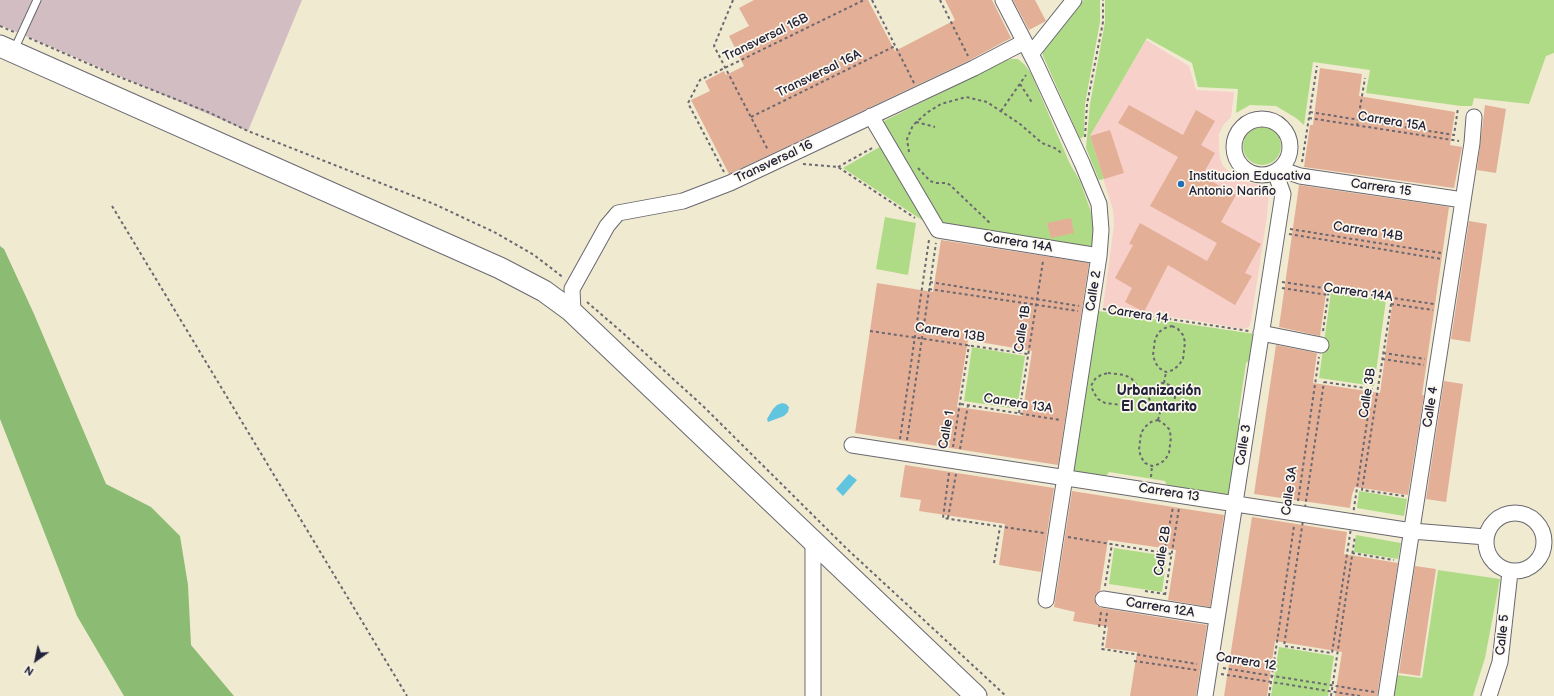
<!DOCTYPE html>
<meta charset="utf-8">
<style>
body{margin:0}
#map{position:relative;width:1554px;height:696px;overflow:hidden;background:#f0ead1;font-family:"Balsamiq Sans",sans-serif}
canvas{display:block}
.north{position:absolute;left:16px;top:640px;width:40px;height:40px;-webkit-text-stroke:3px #fbf7ec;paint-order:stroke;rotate:213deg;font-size:11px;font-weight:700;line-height:16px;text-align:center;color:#22223b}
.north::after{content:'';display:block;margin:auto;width:14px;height:18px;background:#22223b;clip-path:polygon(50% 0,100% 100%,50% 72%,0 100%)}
</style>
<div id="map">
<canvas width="1554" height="696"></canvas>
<div class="north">N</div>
</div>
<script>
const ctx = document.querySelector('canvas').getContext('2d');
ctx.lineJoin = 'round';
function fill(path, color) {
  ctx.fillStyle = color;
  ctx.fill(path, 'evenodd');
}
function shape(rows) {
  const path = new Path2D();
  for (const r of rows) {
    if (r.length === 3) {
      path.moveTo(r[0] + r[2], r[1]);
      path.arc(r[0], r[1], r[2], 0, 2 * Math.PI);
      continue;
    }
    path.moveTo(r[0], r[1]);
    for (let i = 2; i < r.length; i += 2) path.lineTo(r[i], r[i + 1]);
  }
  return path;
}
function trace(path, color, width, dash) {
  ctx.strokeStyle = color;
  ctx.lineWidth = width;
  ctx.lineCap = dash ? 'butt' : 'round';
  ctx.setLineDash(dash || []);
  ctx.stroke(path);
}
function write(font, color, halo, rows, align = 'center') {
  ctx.font = font + ' "Balsamiq Sans",sans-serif';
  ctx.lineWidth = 3.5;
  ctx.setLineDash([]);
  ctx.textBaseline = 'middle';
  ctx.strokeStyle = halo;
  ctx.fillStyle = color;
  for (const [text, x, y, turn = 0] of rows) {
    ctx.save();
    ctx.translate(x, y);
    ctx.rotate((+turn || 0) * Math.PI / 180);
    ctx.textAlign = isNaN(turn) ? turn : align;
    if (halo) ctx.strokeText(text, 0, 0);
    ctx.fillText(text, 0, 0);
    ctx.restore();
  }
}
fill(shape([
 [1146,40,1189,66,1196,90,1234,92,1231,117,1224,124,1219,134,1219,150,1220,158,1223,166,1234,176,1250,183,1262,185,1269,192,1267,216,1251,321,1249,327,1243,329,1192,320,1103,307,1114,225,1113,210,1090,136]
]), '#f7d0ca');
fill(shape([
 [0,0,302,0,248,131,0,25]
]), '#d2bec2');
fill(shape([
 [1084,0,1100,0,1100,22,1085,104,1084,136,1080,139,1043,56,1043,51],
 [1105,0,1554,0,1554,53,1546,56,1529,104,1474,98,1472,106,1461,106,1366,93,1370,70,1313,62,1304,125,1296,118,1276,106,1250,105,1236,113,1238,89,1198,87,1192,63,1147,38,1090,136,1104,179,1099,180,1086,148,1090,104,1105,22],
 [1011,59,1018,59,1024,64,1031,73,1070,164,1080,181,1090,209,1093,221,1094,232,1092,246,1089,248,939,227,882,126,883,122,886,120,1007,60],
 [1262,146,19],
 [883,145,927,220,922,220,843,168],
 [885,217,916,223,908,275,876,269],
 [1331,292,1386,300,1374,386,1319,378],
 [1098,311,1255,334,1253,358,1246,363,1238,417,1242,423,1231,496,1167,486,1165,481,1109,472,1106,476,1073,471],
 [972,347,1025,356,1017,409,964,401],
 [1359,491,1407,499,1404,516,1357,508],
 [1356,535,1401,543,1398,559,1354,552],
 [1114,548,1167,556,1162,592,1109,584],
 [1438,570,1500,579,1485,658,1473,696,1394,696,1397,675,1422,678],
 [1279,647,1334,656,1328,696,1271,696]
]), '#b0db86');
fill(shape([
 [0,246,4,249,34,314,106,484,151,507,180,536,188,585,191,645,234,696,124,696,77,616,0,419]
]), '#8cbb73');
fill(shape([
 [782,403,786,404,789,407,788,412,784,416,768,422,767,419,773,409,777,405],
 [849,474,857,480,843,496,836,489]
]), '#62c5e0');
fill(shape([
 [754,0,868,0,895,51,955,20,945,0,992,0,1011,38,970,60,729,174,691,100,710,91,705,81,724,71,726,75,744,66,729,36,749,26,739,8],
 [1013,0,1035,0,1046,21,1029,30],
 [1320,68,1362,74,1359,96,1455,112,1450,145,1462,147,1454,188,1304,167,1310,125,1313,125],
 [1129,105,1183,135,1196,110,1215,121,1201,145,1215,153,1202,176,1236,195,1221,222,1261,244,1245,273,1252,276,1235,305,1168,265,1144,312,1125,302,1132,288,1115,278,1133,245,1129,244,1140,223,1207,261,1217,243,1150,206,1178,157,1118,123],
 [1485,105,1506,109,1496,173,1477,170],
 [1110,130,1124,173,1104,179,1090,136],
 [1299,185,1449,207,1422,395,1424,395,1408,495,1355,487,1352,495,1350,508,1254,494,1276,345,1317,353,1313,383,1380,393,1383,371,1393,298,1386,294,1327,286,1320,336,1279,327],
 [1071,218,1074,233,1051,238,1047,223],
 [1469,221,1487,224,1470,342,1451,339],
 [941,240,1089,263,1058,465,855,433,877,283,933,292],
 [968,340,1032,351,1022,416,957,407],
 [1444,381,1463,384,1446,502,1426,499],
 [905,465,1054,488,1041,572,999,565,1005,524,919,511,921,500,900,497],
 [1072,491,1224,515,1210,607,1168,600,1176,550,1108,540,1100,591,1096,594,1094,598,1097,606,1102,608,1207,625,1196,696,1130,696,1137,652,1105,648,1108,627,1073,621,1075,612,1054,607],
 [1252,517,1347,532,1344,554,1398,563,1377,696,1335,696,1342,652,1275,641,1267,696,1224,696],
 [1415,566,1436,569,1420,676,1399,673]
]), '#e4af97');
const service = shape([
 [14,50,37,0]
]);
const minor = shape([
 [1003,0,1036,64,1082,163,1099,204,1101,230,1099,256,1046,600],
 [1031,54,1074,0],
 [871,116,938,230,1099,256],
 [1262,147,28],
 [1280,169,1300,176,1463,200],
 [573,312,572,289,607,226,618,213,683,201,730,183,974,68,1024,42],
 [1261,333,1321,345],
 [852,445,1412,531,1486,537],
 [1515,542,29],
 [813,541,813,696],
 [1103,599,1217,617],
 [1205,696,1283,194,1275,172],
 [1386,696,1472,143,1474,117],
 [1489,696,1500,662,1510,572]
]);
const secondary = shape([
 [0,46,500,268,544,291,570,310,976,696]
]);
trace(service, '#6a6870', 9);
trace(minor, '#6a6870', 17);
trace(secondary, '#6a6870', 23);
trace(shape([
 [733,0,714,46,768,150],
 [872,0,914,83],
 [940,0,968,56],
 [0,26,14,32],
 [29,38,112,74,208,112,248,131,434,204,494,232,534,255,564,278],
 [1020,84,1033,104],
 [1001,111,1026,75],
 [1310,112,1454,135,1458,108],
 [751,117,895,46],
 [1309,118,1459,141],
 [916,122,935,127],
 [1357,126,1365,78],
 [1085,137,1087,104,1103,22,1103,0],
 [909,152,907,139,913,125,928,112,941,104,966,97,987,102,1020,124,1042,143,1057,149,1062,154],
 [1302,162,1317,66],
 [803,164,838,167,915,218],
 [838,167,874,147],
 [918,168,930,181,936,183,947,183,950,185,991,224],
 [724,172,688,103,700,80,864,0],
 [112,206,407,696],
 [1290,229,1441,253],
 [1289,234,1441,259],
 [930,282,1079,306],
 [1282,282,1434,304],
 [1282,288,1328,295],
 [929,289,1078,311],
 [1392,298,1362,490,1404,496],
 [587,302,624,334,704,407,847,549,1006,696],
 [1391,304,1433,310],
 [1103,309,1249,331],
 [1172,326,1178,329,1183,335,1185,342,1183,359,1179,365,1173,370,1166,372,1159,368,1155,362,1153,355,1155,339,1159,332,1165,328,1172,326],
 [870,331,1028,354],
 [1323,331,1329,289],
 [1383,353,1425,359],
 [1382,359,1424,365],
 [1108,373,1124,375,1131,378,1136,384,1138,391,1135,398,1129,403,1122,405,1105,403,1098,399,1094,393,1091,386,1095,379,1101,375,1108,373],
 [1324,382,1372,389,1332,653,1284,646,1324,382],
 [1162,396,13],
 [1164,383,1166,372],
 [1138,391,1149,394],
 [961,404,1060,420],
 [1019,413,1043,261],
 [1158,420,1164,424,1169,429,1171,437,1169,453,1165,460,1159,464,1152,466,1145,463,1141,457,1139,450,1141,433,1145,427,1151,422,1158,420],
 [1158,420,1161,409],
 [900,439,929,240],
 [907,440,936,243],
 [953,447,969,345],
 [960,449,968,405],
 [949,473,943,518,1044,533],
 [1151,477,1152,466],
 [1298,501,1319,357],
 [948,518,956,474],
 [1068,537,1171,554],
 [1164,553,1173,507],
 [1352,553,1394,560],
 [994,563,1000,527],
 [1105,586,1112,544],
 [1145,591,1165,594],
 [1165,595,1179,508],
 [1107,613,1102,649,1197,664],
 [1099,627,1101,612],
 [1134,661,1197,670],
 [1223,668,1374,692],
 [1221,674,1360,696],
 [1269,696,1294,526],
 [1331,696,1355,536]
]), '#6a6870', 2, [3, 3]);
trace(service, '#fff', 7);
trace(minor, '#fff', 15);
trace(secondary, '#fff', 21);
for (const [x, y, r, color] of [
 [1181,184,4,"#1f6fb2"]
]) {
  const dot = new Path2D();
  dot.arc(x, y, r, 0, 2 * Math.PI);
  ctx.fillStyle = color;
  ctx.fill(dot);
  trace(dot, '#fbf7ec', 1.5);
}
write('13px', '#22223b', '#fbf7ec', [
 ["Transversal 16B",766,38,-26],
 ["Transversal 16A",819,74,-26],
 ["Carrera 15A",1392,122,9],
 ["Transversal 16",774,162,-25],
 ["Carrera 15",1381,188,8],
 ["Carrera 14B",1368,232,9],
 ["Carrera 14A",1018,243,9],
 ["Calle 2",1094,291,-81],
 ["Carrera 14A",1358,293,8],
 ["Carrera 14",1138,315,9],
 ["Calle 1B",1023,329,-81],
 ["Carrera 13B",950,333,9],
 ["Calle 3B",1368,393,-81],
 ["Carrera 13A",1018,404,9],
 ["Calle 4",1431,407,-81],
 ["Calle 1",947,430,-80],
 ["Calle 3",1244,445,-81],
 ["Calle 3A",1290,491,-82],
 ["Carrera 13",1169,493,9],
 ["Calle 2B",1163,551,-81],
 ["Carrera 12A",1160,608,9],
 ["Calle 5",1503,635,-84],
 ["Carrera 12",1246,662,9]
]);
write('13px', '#22223b', '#fbf7ec', [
 ["Institucion Educativa",1189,177],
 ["Antonio Nariño",1189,192]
], 'left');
write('bold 14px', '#22223b', '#fbf7ec', [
 ["Urbanización",1159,391],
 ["El Cantarito",1159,407]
]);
</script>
